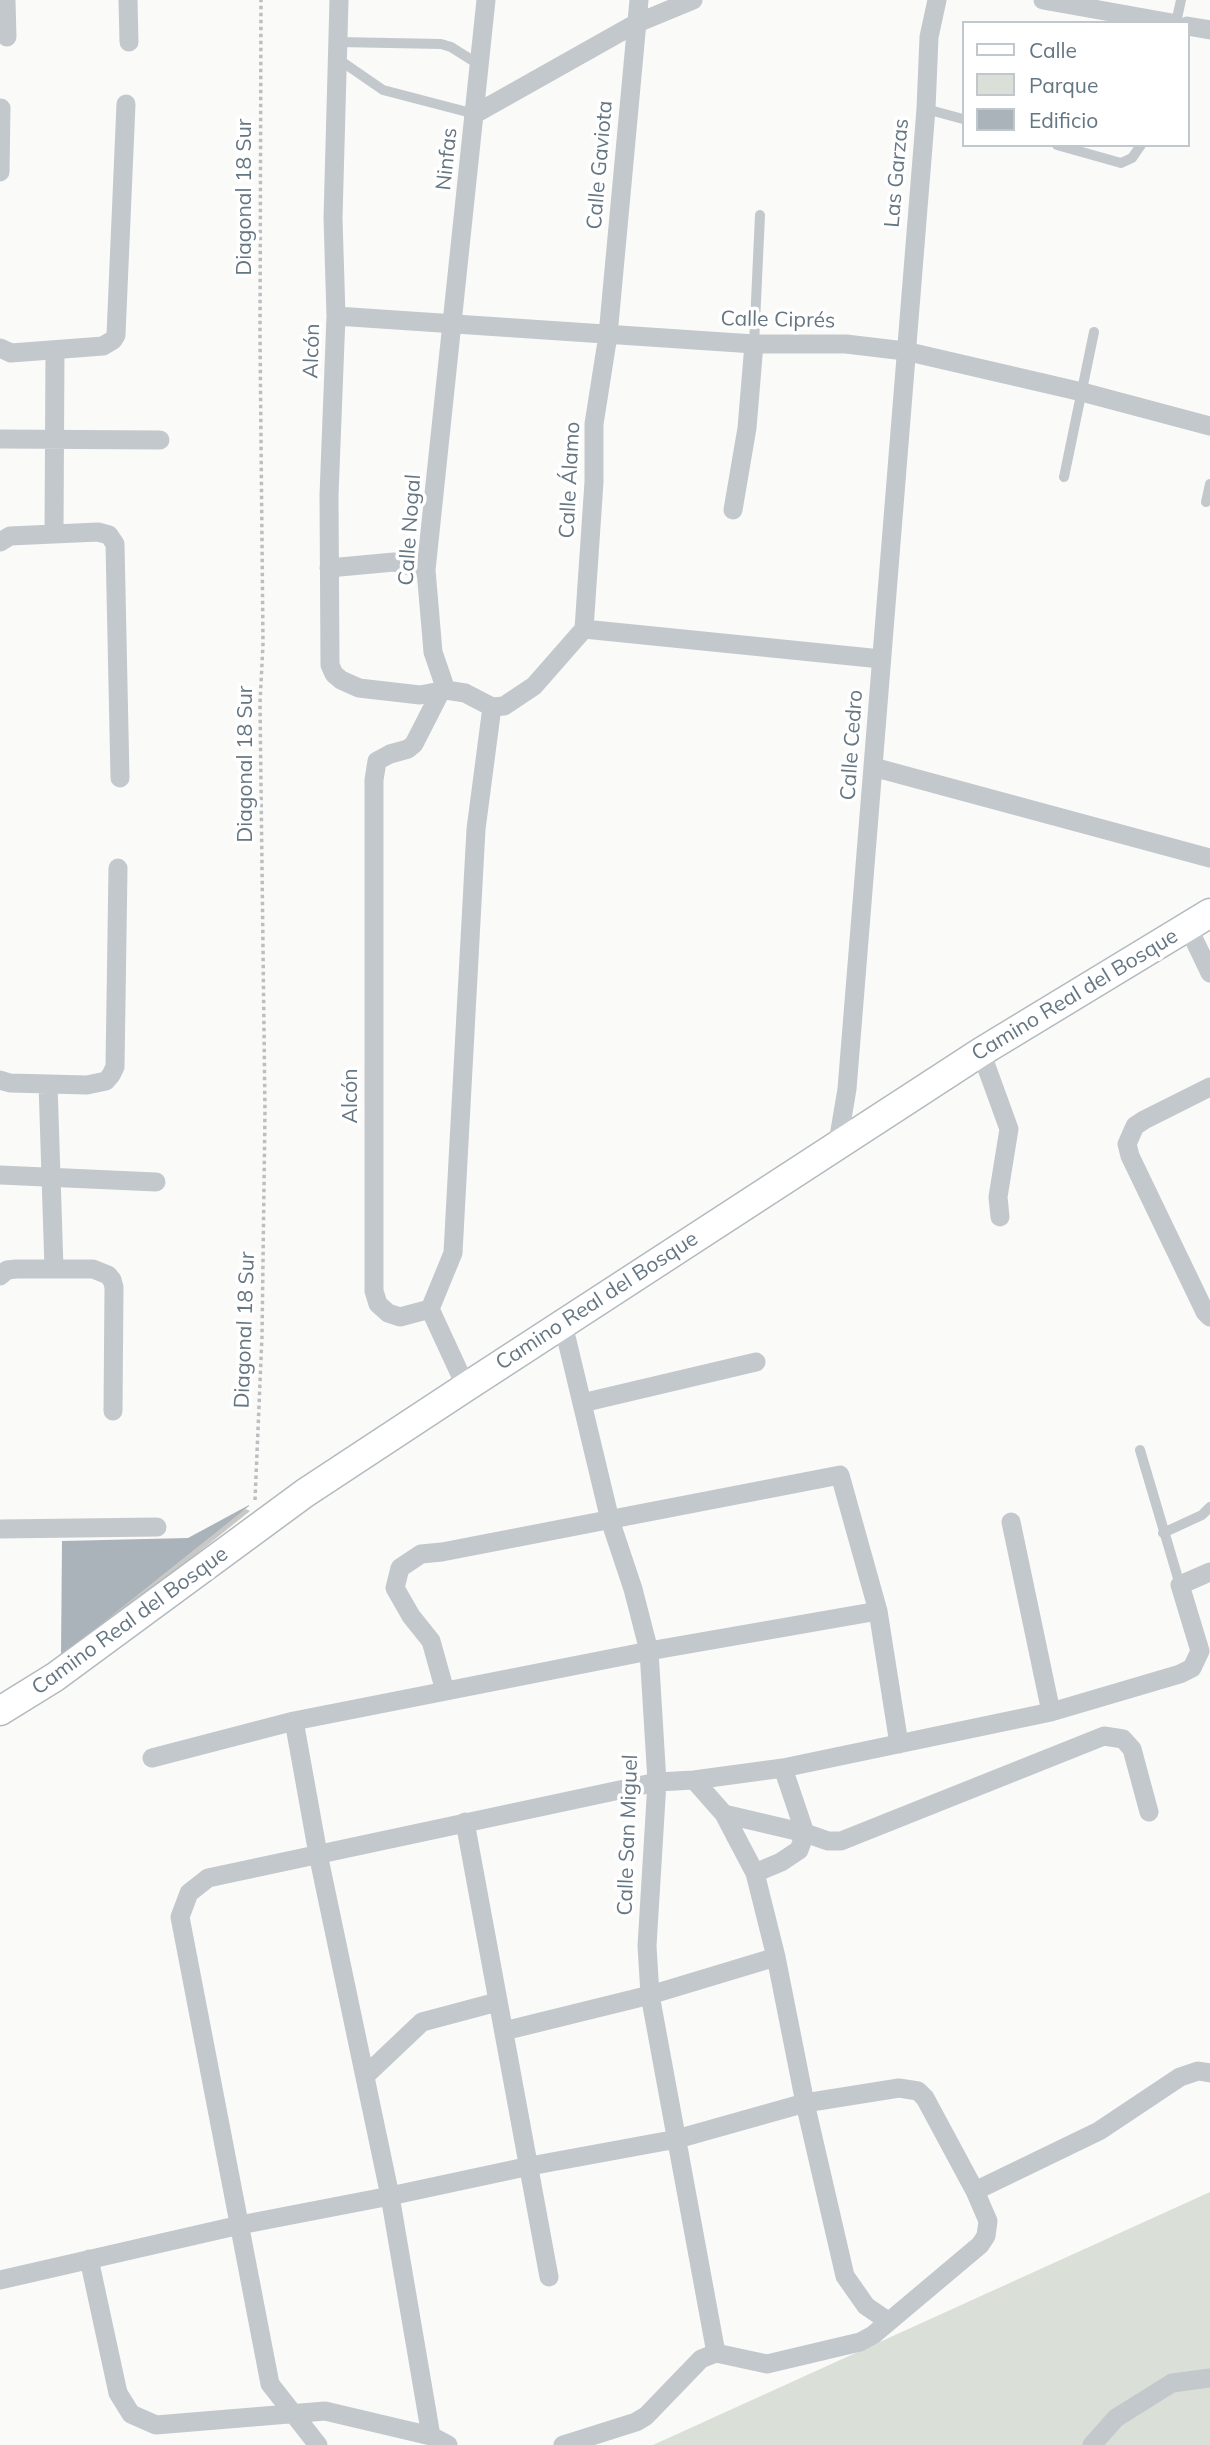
<!DOCTYPE html>
<meta charset="utf-8">
<style>
body{margin:0}
#map{position:relative;width:1210px;height:2445px;overflow:hidden;background:#fafaf8;font-family:Mulish,sans-serif}
canvas{display:block}
.legend{position:absolute;left:962px;top:21px;width:228px;height:126px;box-sizing:border-box;background:#fff;border:2px solid #c1c8cd;margin:0;padding:9px 12px;list-style:none;font-size:21px;color:#657683}
.legend li{display:flex;align-items:center;gap:14px;height:35px}
.legend b{width:35px;border:2px solid #c1c8cd}
</style>
<div id="map">
<canvas width="1210" height="2445"></canvas>
<ul class="legend">
<li><b style="height:9px;background:#fff"></b>Calle</li>
<li><b style="height:19px;background:#dadfd7"></b>Parque</li>
<li><b style="height:19px;background:#aab3b9"></b>Edificio</li>
</ul>
</div>
<script>
const ctx = document.querySelector('canvas').getContext('2d');
ctx.lineJoin = 'round';
function fill(path, color) {
  ctx.fillStyle = color;
  ctx.fill(path, 'evenodd');
}
function shape(rows) {
  const path = new Path2D();
  for (const r of rows) {
    path.moveTo(r[0], r[1]);
    for (let i = 2; i < r.length; i += 2) path.lineTo(r[i], r[i + 1]);
  }
  return path;
}
function trace(path, color, width, dash) {
  ctx.strokeStyle = color;
  ctx.lineWidth = width;
  ctx.lineCap = dash ? 'butt' : 'round';
  ctx.setLineDash(dash || []);
  ctx.stroke(path);
}
function write(font, color, halo, rows, align = 'center') {
  ctx.font = font + ' Mulish,sans-serif';
  ctx.lineWidth = 7;
  ctx.setLineDash([]);
  ctx.textBaseline = 'middle';
  ctx.strokeStyle = halo;
  ctx.fillStyle = color;
  for (const [text, x, y, turn = 0] of rows) {
    ctx.save();
    ctx.translate(x, y);
    ctx.rotate((+turn || 0) * Math.PI / 180);
    ctx.textAlign = isNaN(turn) ? turn : align;
    if (halo) ctx.strokeText(text, 0, 0);
    ctx.fillText(text, 0, 0);
    ctx.restore();
  }
}
fill(shape([
 [1210,2192,1210,2445,653,2445]
]), '#dadfd7');
fill(shape([
 [246,1509,250,1511,67,1658,63,1655,188,1540]
]), '#0003');
fill(shape([
 [249,1505,249,1506,61,1656,62,1541,188,1538]
]), '#aab3b9');
const secondary = shape([
 [0,1711,55,1677,305,1493,466,1387,981,1052,1210,913]
]);
trace(secondary, '#b3babf', 31);
trace(shape([
 [255,1500,262,1336,265,1111,260,703,263,644,260,336,261,0]
]), '#bbbfc2', 3.5, [3.5, 3.5]);
trace(shape([
 [1176,23,1181,0],
 [338,42,441,44,451,47,478,64],
 [338,59,383,90,475,114],
 [926,109,963,119],
 [1057,145,1121,163,1132,158,1141,145],
 [754,344,760,215],
 [1064,477,1094,332],
 [1206,502,1210,484],
 [1140,1450,1180,1585],
 [1163,1533,1202,1515,1210,1507]
]), '#c3c8cc', 10);
trace(shape([
 [6,0,7,37],
 [128,0,129,42],
 [339,0,333,218,336,316,329,495,330,665,334,674,341,680,359,688,420,695,446,690],
 [486,0,426,570,433,652,446,690,465,693,492,707],
 [1043,0,1172,23],
 [1187,26,1210,30],
 [475,114,635,24,693,0],
 [0,172,1,108],
 [336,316,754,344,846,344,905,351,1082,392,1210,426],
 [0,348,11,353,103,346,113,340,116,335,126,104],
 [0,439,160,440],
 [733,510,747,428,754,344],
 [54,533,55,350],
 [0,542,10,536,98,532,109,535,115,544,120,778],
 [329,568,394,562,426,570],
 [584,629,594,482,594,424,608,335,639,0],
 [584,629,881,659],
 [441,691,414,744,408,749,390,754,377,761,374,780,374,1291,378,1304,388,1313,400,1317,430,1309,466,1387],
 [492,707,504,706,534,686,584,629],
 [873,767,1210,858],
 [1188,927,1210,973],
 [981,1052,1009,1129,998,1197,1000,1217],
 [0,1080,10,1083,87,1085,106,1081,111,1075,115,1067,118,868],
 [48,1084,54,1268],
 [1210,1087,1144,1120,1135,1126,1127,1144,1130,1156,1205,1312,1210,1317],
 [838,1142,847,1089,926,109,929,37,937,0],
 [0,1175,156,1182],
 [0,1276,7,1270,16,1269,93,1269,108,1275,112,1280,114,1287,113,1411],
 [430,1309,453,1253,476,829,492,707],
 [563,1324,610,1520,633,1589,649,1651,657,1782,647,1946,650,1995,716,2353],
 [582,1403,756,1362],
 [1011,1522,1051,1712],
 [0,1529,157,1527],
 [445,1691,431,1641,411,1616,395,1588,400,1568,421,1554,442,1552,840,1475,878,1611,899,1744],
 [294,1721,318,1854,390,2196,431,2436],
 [152,1758,294,1721,649,1651,878,1611],
 [694,1780,724,1814,755,1873,776,1957,805,2103,845,2276,866,2306,888,2321],
 [724,1814,805,1833,828,1841,841,1841,1104,1736,1123,1739,1132,1749,1149,1812],
 [465,1822,549,2277],
 [755,1873,781,1862,799,1850,805,1833,783,1768],
 [504,2031,650,1995,776,1957],
 [365,2076,422,2022,497,2002],
 [975,2191,1099,2131,1180,2077,1198,2071,1210,2073],
 [89,2259,118,2393,131,2414,156,2425,325,2411,431,2436,448,2445],
 [0,2280,240,2225,390,2196,530,2166,677,2139,805,2103,899,2088,918,2091,925,2098,975,2191,988,2221,986,2236,980,2245,873,2335,860,2342,767,2364,716,2353,701,2359,646,2416,636,2422,563,2445],
 [318,2445,270,2384,180,1917,189,1893,208,1878,657,1782,694,1780,783,1768,1051,1712,1180,1674,1192,1668,1200,1651,1180,1585,1210,1572],
 [1092,2445,1116,2418,1172,2383,1210,2378]
]), '#c3c8cc', 19);
trace(secondary, '#fff', 28);
write('21px', '#657683', '#fff', [
 ["Ninfas",447,159,-84],
 ["Calle Gaviota",600,165,-85],
 ["Las Garzas",897,173,-85],
 ["Diagonal 18 Sur",245,197,-90],
 ["Calle Ciprés",778,320,1],
 ["Alcón",312,351,-88],
 ["Calle Álamo",570,480,-87],
 ["Calle Nogal",410,530,-86],
 ["Calle Cedro",852,745,-86],
 ["Diagonal 18 Sur",246,764,-90],
 ["Camino Real del Bosque",1075,995,-31],
 ["Alcón",351,1096,-90],
 ["Camino Real del Bosque",597,1301,-33],
 ["Diagonal 18 Sur",245,1330,-88],
 ["Camino Real del Bosque",130,1621,-36],
 ["Calle San Miguel",628,1835,-88]
]);
</script>
